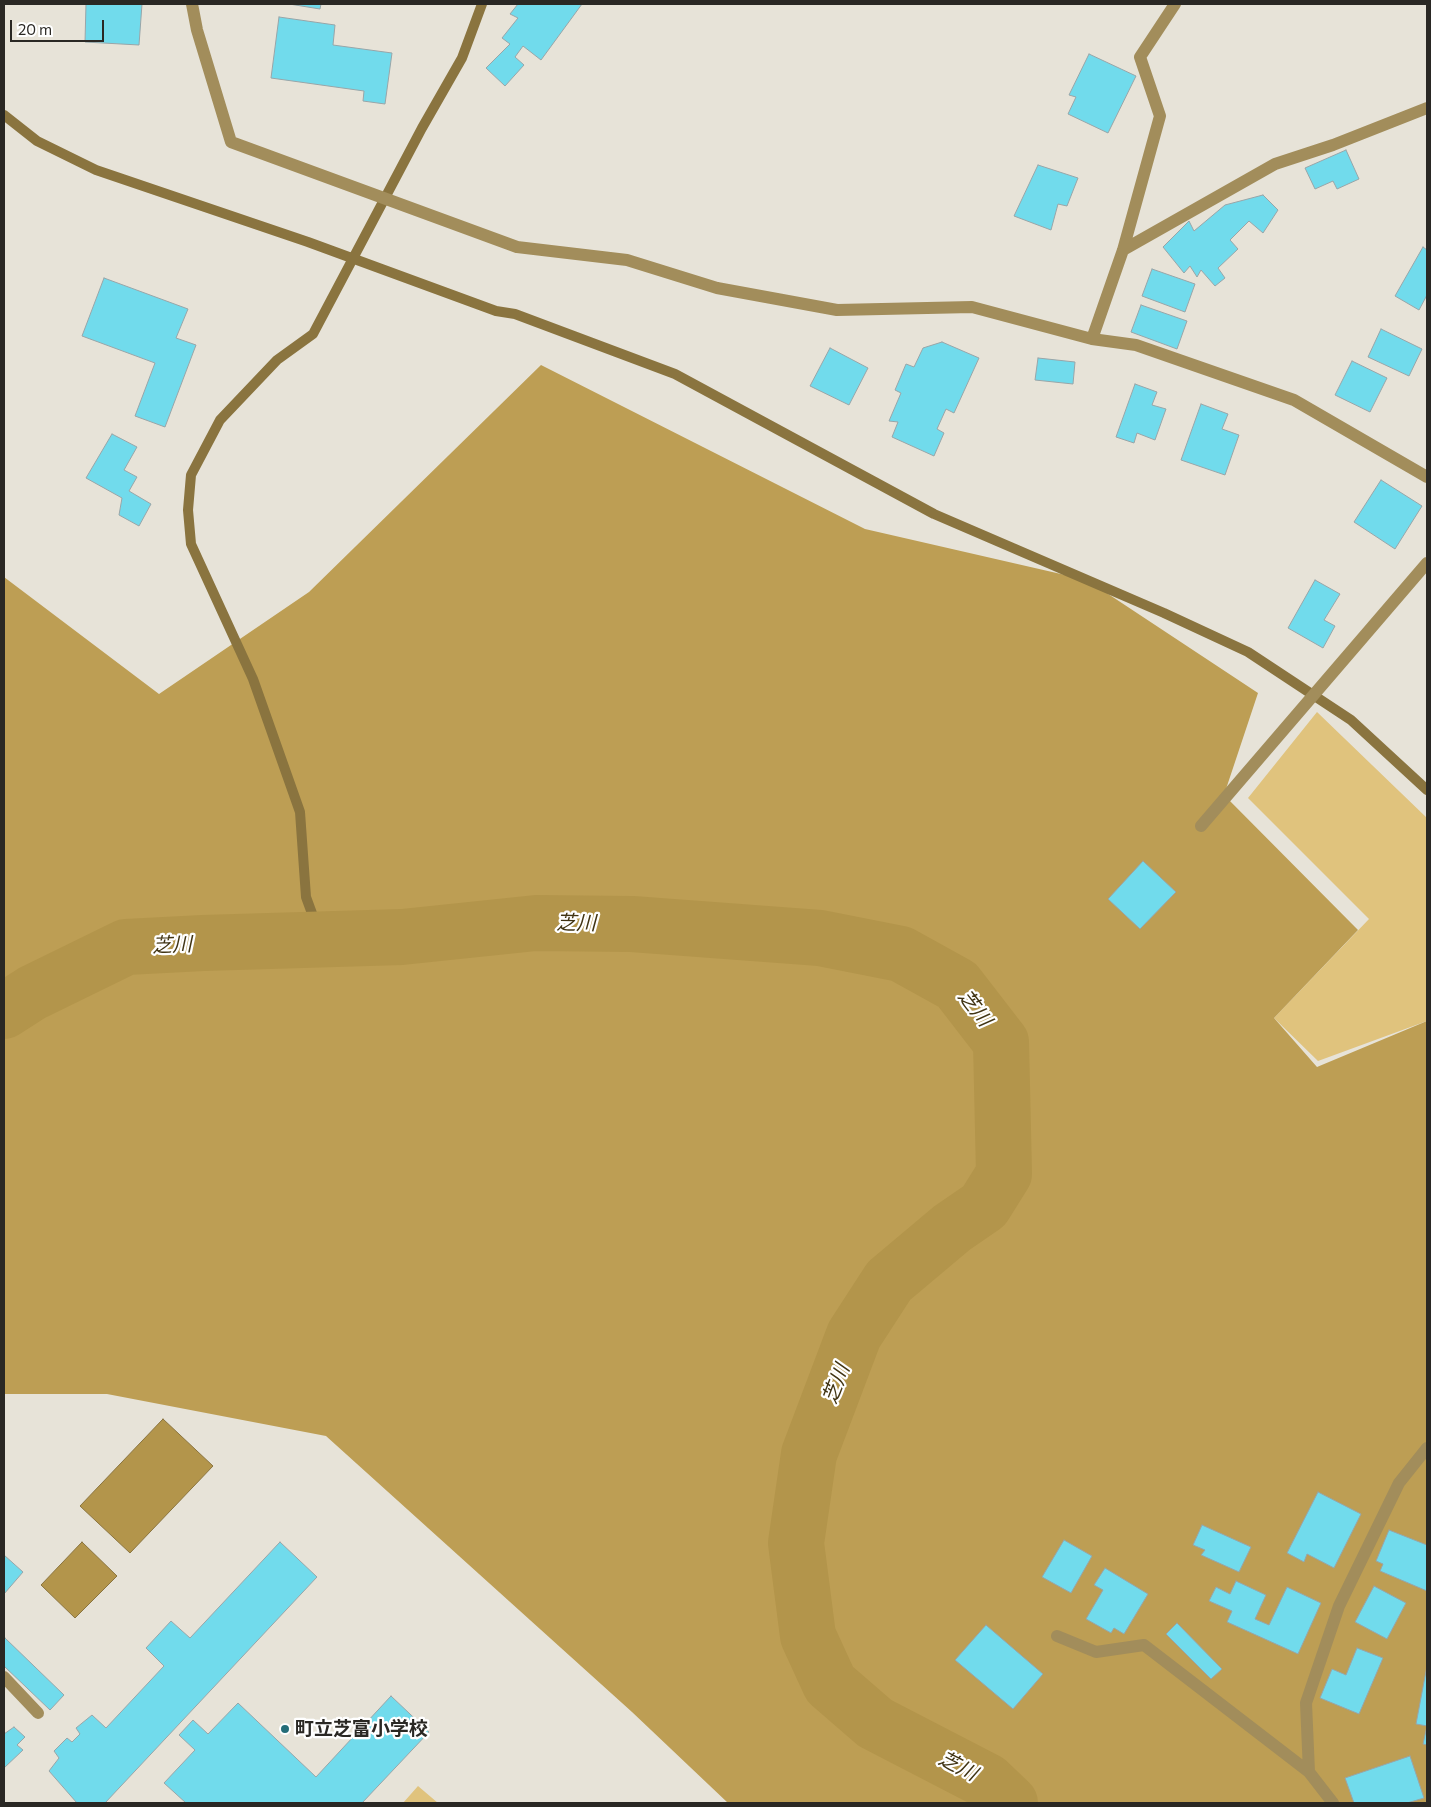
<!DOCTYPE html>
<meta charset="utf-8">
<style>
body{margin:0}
#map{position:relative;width:1431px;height:1807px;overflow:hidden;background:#e7e3d8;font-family:Commissioner,sans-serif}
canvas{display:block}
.frame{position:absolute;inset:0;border:5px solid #2a2824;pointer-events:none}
.scale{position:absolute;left:10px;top:20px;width:94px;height:22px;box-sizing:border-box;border:2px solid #2a2824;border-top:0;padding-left:6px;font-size:15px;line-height:18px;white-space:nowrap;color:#2a2824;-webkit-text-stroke:4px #fff;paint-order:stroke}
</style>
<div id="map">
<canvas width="1431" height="1807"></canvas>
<div class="frame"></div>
<div class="scale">20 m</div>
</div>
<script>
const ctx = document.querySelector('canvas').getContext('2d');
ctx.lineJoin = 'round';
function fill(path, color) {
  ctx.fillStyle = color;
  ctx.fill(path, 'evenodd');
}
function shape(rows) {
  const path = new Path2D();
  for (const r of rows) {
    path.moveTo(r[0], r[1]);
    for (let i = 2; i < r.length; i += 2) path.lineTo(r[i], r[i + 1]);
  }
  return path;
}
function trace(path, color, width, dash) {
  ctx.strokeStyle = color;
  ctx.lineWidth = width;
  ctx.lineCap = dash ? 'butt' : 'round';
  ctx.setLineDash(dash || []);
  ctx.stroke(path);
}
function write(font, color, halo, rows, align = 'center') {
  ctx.font = font + ' Commissioner,"Noto Sans JP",sans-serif';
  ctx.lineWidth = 4.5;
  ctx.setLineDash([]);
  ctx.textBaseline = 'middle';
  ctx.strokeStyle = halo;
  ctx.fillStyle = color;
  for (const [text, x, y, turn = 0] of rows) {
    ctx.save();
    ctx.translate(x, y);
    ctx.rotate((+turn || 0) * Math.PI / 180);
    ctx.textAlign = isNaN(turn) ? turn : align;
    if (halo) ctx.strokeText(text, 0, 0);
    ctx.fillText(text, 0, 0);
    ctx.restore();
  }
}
fill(shape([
 [1317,712,1427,818,1427,1021,1318,1061,1274,1018,1369,919,1248,798],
 [418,1786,438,1803,403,1803]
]), '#e0c37d');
fill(shape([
 [541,365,865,529,1087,580,1258,693,1224,795,1358,930,1274,1018,1317,1067,1427,1021,1427,1803,1025,1803,1008,1789,977,1803,728,1803,632,1712,326,1436,107,1394,4,1394,4,577,159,694,309,592]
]), '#bd9e54');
const water = shape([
 [163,1419,213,1466,130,1553,80,1506,163,1419],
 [82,1542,117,1576,75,1618,41,1585,82,1542]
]);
fill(water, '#b3954b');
trace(water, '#8a743f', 1);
trace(shape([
 [4,115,37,141,96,170,308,242,496,311,515,314,675,374,934,514,1164,613,1248,652,1351,720,1427,790],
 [321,938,306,897,300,812,253,679,191,544,188,510,191,475,220,420,277,360,313,334,422,128,462,58,482,4]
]), '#8a743f', 10);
trace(shape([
 [4,1011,32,993,126,947,203,943,402,937,536,923,632,924,820,938,901,954,957,985,1001,1042,1004,1174,984,1206,952,1228,889,1281,854,1335,809,1454,796,1543,808,1636,830,1684,875,1723,987,1781,1010,1803]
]), '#b3954b', 56);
const building = shape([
 [86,4,142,4,139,45,85,42,86,4],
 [289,4,321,4,320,9,289,4],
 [518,4,582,4,541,60,523,46,515,57,524,65,505,86,486,68,510,44,502,38,518,18,510,14,518,4],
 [279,17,335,25,333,45,392,53,385,104,363,101,364,91,271,78,279,17],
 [1089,54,1136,76,1108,133,1068,114,1076,97,1069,95,1089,54],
 [1346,150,1359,179,1337,189,1333,181,1315,189,1305,168,1346,150],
 [1038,165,1078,178,1067,206,1058,204,1051,230,1014,216,1038,165],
 [1263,195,1278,210,1263,233,1249,221,1230,240,1238,249,1218,268,1225,278,1215,286,1201,270,1197,277,1190,266,1184,273,1163,247,1189,221,1194,231,1225,205,1263,195],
 [1423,247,1427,250,1427,295,1419,310,1395,296,1423,247],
 [1152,269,1195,284,1185,312,1142,296,1152,269],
 [104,278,188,309,176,338,196,345,165,427,135,416,155,363,82,336,104,278],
 [1141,305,1187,321,1177,349,1131,332,1141,305],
 [1381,329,1422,349,1409,376,1368,357,1381,329],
 [942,342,979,358,954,413,946,409,937,429,944,433,934,456,892,437,898,422,889,421,901,393,895,390,906,364,914,367,923,348,942,342],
 [830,348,868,368,849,405,810,386,830,348],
 [1038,358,1075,362,1073,384,1035,380,1038,358],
 [1352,361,1387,378,1370,412,1335,395,1352,361],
 [1135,384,1157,392,1152,405,1166,409,1155,440,1137,433,1134,443,1116,437,1135,384],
 [1201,404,1228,414,1222,429,1239,435,1225,475,1181,460,1201,404],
 [112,434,137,447,124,470,137,477,129,491,151,504,139,526,119,515,122,498,86,478,112,434],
 [1381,480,1422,506,1395,549,1354,522,1381,480],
 [1315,580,1340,594,1324,620,1335,626,1323,648,1288,628,1315,580],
 [1143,861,1176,892,1140,929,1108,899,1143,861],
 [1318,1492,1361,1514,1334,1568,1307,1554,1304,1562,1287,1553,1318,1492],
 [1202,1525,1251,1547,1239,1572,1201,1555,1205,1550,1193,1545,1202,1525],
 [1389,1530,1427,1545,1427,1591,1380,1571,1383,1564,1376,1561,1389,1530],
 [1064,1540,1092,1556,1071,1593,1042,1577,1064,1540],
 [280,1542,317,1577,105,1803,77,1803,49,1771,59,1758,54,1751,67,1738,72,1742,80,1734,76,1728,92,1715,106,1728,164,1666,146,1648,171,1621,190,1638,280,1542],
 [4,1555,23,1572,4,1594,4,1555],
 [1105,1568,1148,1594,1124,1634,1114,1628,1111,1633,1086,1619,1103,1590,1094,1585,1105,1568],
 [1236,1581,1266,1595,1255,1619,1269,1625,1287,1587,1321,1603,1298,1654,1227,1622,1232,1611,1209,1601,1216,1587,1230,1594,1236,1581],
 [1374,1586,1406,1603,1387,1639,1355,1622,1374,1586],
 [1177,1623,1222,1669,1211,1679,1166,1634,1177,1623],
 [986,1625,1043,1674,1013,1709,955,1660,986,1625],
 [5,1638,64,1695,50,1710,4,1666,4,1639,5,1638],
 [1357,1648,1383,1658,1359,1714,1320,1698,1332,1669,1346,1675,1357,1648],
 [1427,1666,1427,1745,1423,1744,1427,1726,1416,1724,1427,1666],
 [391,1696,429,1732,362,1803,186,1803,164,1783,195,1750,179,1735,193,1720,208,1734,238,1703,316,1777,391,1696],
 [14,1727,25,1737,17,1745,23,1750,4,1768,4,1734,14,1727],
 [1410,1756,1424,1798,1407,1803,1354,1803,1345,1778,1410,1756]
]);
fill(building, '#71dbec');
trace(building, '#98a5a8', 1);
trace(shape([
 [192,4,197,30,231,142,517,247,627,260,717,288,837,310,972,307,1092,339,1136,345,1294,400,1427,477],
 [1123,250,1275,164,1333,145,1427,108],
 [1092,339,1123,250,1160,116,1140,57,1175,4],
 [1201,826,1427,563],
 [1057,1636,1096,1652,1144,1645,1309,1772],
 [4,1677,38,1713],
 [1333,1803,1309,1772,1306,1703,1339,1606,1399,1483,1427,1448]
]), '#a28d5b', 12);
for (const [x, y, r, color] of [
 [285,1729,5,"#246d78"]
]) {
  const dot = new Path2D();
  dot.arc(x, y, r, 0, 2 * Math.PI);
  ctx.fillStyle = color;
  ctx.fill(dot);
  trace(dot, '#fff', 2);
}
write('bold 19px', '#2a2824', '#fff', [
 ["町立芝富小学校",295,1729]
], 'left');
write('italic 20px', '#413413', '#fff', [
 ["芝川",576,923,1],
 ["芝川",172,945,-2],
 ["芝川",975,1008,52],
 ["芝川",836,1384,-69],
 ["芝川",958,1766,27]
]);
</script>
